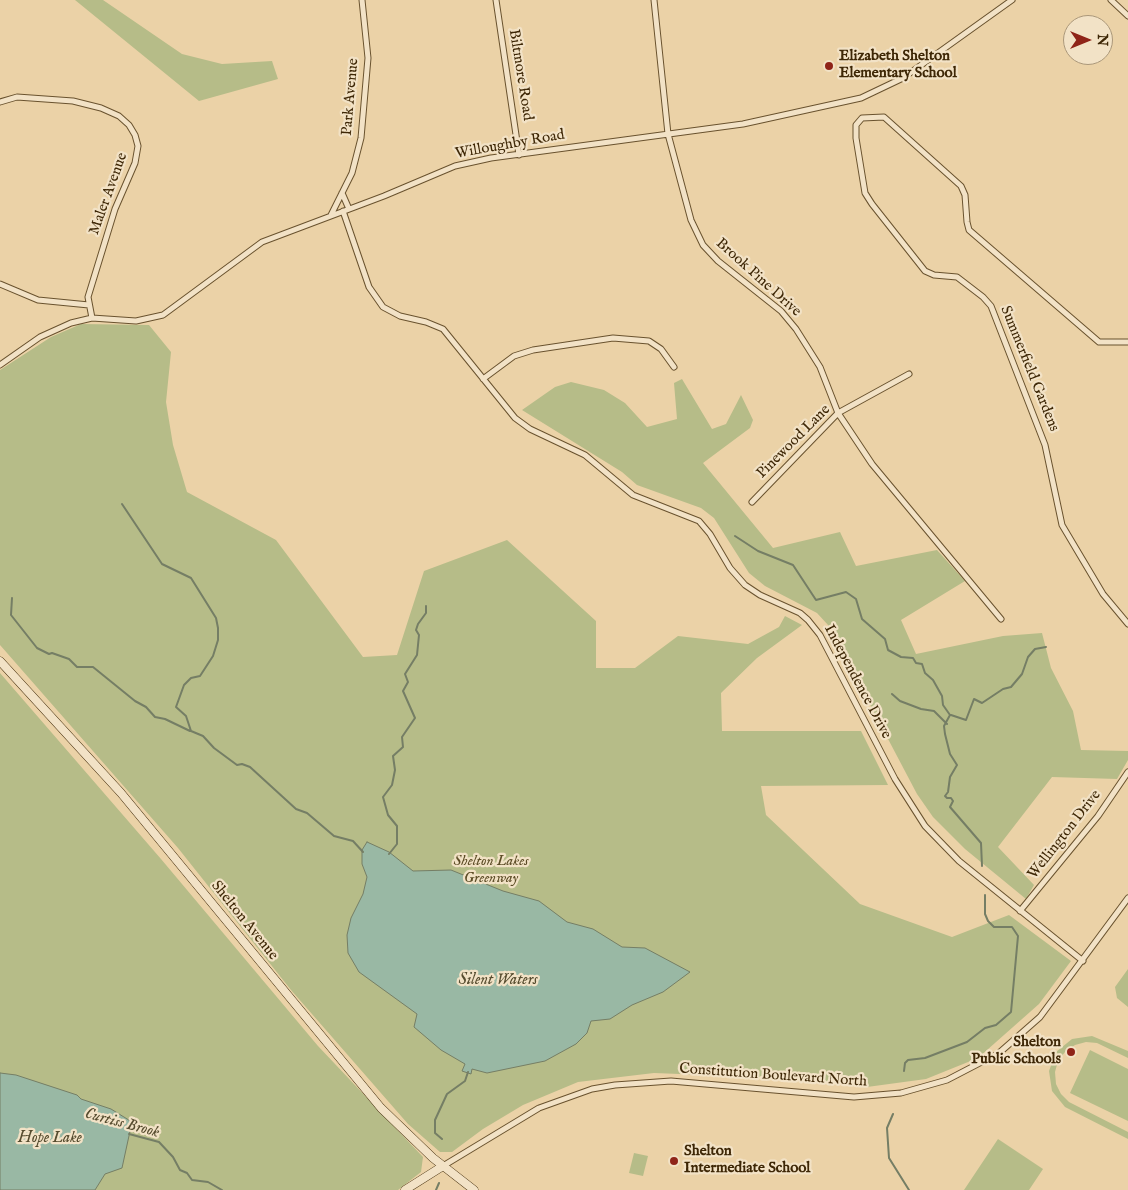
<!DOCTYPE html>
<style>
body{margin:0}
#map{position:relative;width:1128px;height:1190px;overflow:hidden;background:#ebd2a7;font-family:"IM FELL English",serif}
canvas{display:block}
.north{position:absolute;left:1063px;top:15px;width:50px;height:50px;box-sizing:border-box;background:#f2e2c6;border:1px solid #aa9779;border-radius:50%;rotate:90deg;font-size:14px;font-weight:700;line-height:20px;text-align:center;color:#3e2706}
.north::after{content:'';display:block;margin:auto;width:18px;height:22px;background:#8f2418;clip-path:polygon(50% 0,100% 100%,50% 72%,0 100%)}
</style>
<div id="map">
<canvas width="1128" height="1190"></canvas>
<div class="north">N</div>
</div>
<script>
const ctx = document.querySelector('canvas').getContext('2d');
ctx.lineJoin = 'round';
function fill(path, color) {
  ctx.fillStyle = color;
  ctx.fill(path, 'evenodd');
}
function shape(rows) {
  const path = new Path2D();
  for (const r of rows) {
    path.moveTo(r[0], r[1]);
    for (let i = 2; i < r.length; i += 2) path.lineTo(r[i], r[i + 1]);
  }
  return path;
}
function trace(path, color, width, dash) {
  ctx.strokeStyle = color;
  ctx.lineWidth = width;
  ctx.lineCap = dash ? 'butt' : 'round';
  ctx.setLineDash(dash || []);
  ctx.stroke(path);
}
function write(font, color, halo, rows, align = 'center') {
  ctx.font = font + ' "IM FELL English",serif';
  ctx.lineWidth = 4.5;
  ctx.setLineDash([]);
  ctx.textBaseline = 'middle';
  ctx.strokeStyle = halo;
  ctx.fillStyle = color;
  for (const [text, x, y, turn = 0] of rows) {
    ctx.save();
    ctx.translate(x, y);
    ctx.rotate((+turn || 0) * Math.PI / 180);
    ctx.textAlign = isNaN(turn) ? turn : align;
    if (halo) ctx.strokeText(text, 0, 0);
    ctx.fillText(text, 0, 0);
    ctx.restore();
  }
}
fill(shape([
 [75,0,103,0,182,54,222,64,272,61,278,79,199,101],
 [81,324,149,325,171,352,166,402,173,445,187,492,276,540,363,657,397,655,424,571,507,540,596,621,596,668,635,668,678,636,748,644,779,627,785,616,802,625,757,658,721,693,722,731,861,731,888,785,761,786,766,815,860,904,952,937,1009,915,1071,961,1039,1004,978,1058,926,1079,867,1087,807,1079,654,1073,578,1082,523,1105,483,1129,452,1152,440,1152,408,1124,291,990,178,848,0,645,0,370,51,337],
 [682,379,712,429,726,424,741,395,753,420,750,428,703,463,773,548,840,532,856,566,937,550,965,581,901,620,916,654,1003,636,1042,633,1051,668,1073,711,1081,750,1128,751,1128,760,1117,779,1052,777,998,847,1034,885,1026,899,965,849,933,817,917,794,828,625,817,613,765,586,749,573,714,518,701,508,637,485,622,472,522,410,555,387,571,382,604,390,625,403,647,427,677,419,674,383],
 [0,673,161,859,318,1046,423,1157,421,1172,398,1190,0,1190],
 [1128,969,1128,1007,1117,998,1115,987],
 [1092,1036,1128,1051,1128,1058,1097,1043,1086,1042,1075,1045,1065,1052,1058,1061,1055,1072,1056,1084,1061,1094,1069,1102,1128,1132,1128,1139,1065,1107,1052,1091,1049,1071,1056,1052,1072,1039],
 [1090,1050,1128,1069,1128,1121,1070,1093],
 [998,1139,1043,1169,1029,1190,964,1190],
 [634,1153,648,1156,643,1176,629,1173]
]), '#b6bc88');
const water = shape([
 [367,842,389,852,413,871,451,870,503,891,539,901,567,922,593,929,622,947,645,948,690,972,663,992,632,1005,610,1019,591,1021,587,1033,576,1044,545,1061,487,1073,472,1069,471,1074,462,1071,465,1064,441,1050,414,1027,417,1014,359,972,348,953,347,935,351,918,363,894,367,877,362,864,362,850,367,842],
 [0,1073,16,1075,77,1095,81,1099,111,1109,132,1122,122,1168,105,1174,95,1190,0,1190,0,1073]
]);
fill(water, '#99b8a4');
trace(water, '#757e65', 1);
trace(shape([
 [122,504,162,564,191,578,216,618,218,628,218,640,213,656,200,676,191,678,184,685,176,707,186,716,191,731,203,736,214,748,237,765,242,764,250,767,296,809,307,813,334,836,353,841,363,852],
 [735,536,758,551,793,565,816,600,846,592,856,599,862,619,885,639,888,650,901,657,913,658,916,663,922,664,925,673,933,680,942,696,943,705,950,715,944,726,945,734,950,754,957,765,950,777,948,792,945,796,947,798,951,798,953,801,950,807,981,843,982,866],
 [12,598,11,615,37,648,49,654,52,653,69,659,77,667,93,667,135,701,146,707,155,717,165,719,190,731],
 [892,694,900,701,921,709,934,711,947,724],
 [951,715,966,720,974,699,982,703,1003,689,1011,687,1022,674,1028,657,1035,649,1046,647],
 [389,854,397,844,397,826,388,815,383,797,392,785,395,770,393,756,403,747,402,737,415,718,403,691,408,682,405,674,417,655,419,635,416,630,418,624,426,613,426,606],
 [904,1071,905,1063,908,1060,925,1058,967,1042,985,1028,996,1025,1011,1012,1018,936,1012,927,994,927,988,921,985,914,985,895],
 [893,1114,887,1128,889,1158,909,1190],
 [129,1134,159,1142,173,1157,180,1170,187,1173,192,1180,208,1182,222,1190],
 [442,1139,435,1133,435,1120,447,1094,465,1081,468,1072],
 [436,1190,439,1183]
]), '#757e65', 2);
const street = shape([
 [496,0,519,155],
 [654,0,668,134,691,220,703,245,718,261,781,311,796,329,820,367,838,413,872,464,1001,619],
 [1111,0,1128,16],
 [0,102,17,97,73,101,101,108,119,116,129,125,135,135,138,146,135,163,115,209,88,297,92,318],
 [342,193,349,209],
 [343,211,369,287,383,307,400,316,426,322,443,329,515,418,530,429,585,455,633,495,699,521,710,534,730,568,745,585,760,595,800,613,808,620,820,635,895,779,925,826,959,861,1083,961],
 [331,215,352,173,361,138,368,58,362,0],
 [0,284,38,300,89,305],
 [1128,342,1099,342,969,230,967,222,965,195,961,186,884,117,862,118,856,125,856,138,865,193,872,204,925,271,934,275,957,277,983,297,991,306,1045,445,1062,525,1103,594,1128,624],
 [0,365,40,337,71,323,92,318,136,321,163,315,262,242,384,196,455,166,491,158,743,124,861,98,903,78,1012,0],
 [483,379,514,356,533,350,613,338,649,341,661,349,674,367],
 [752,502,838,413,909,374],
 [1020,911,1098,816,1128,772],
 [443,1166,539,1108,592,1089,615,1085,671,1081,854,1097,901,1093,947,1080,999,1053,1040,1017,1128,898]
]);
const secondary = shape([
 [0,661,121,793,381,1108,433,1158,474,1190],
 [405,1190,443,1166]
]);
trace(street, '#69522e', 7);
trace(secondary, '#3e2706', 9);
trace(street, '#f2e2c6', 5);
trace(secondary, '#f2e2c6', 8);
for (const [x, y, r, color] of [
 [829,66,5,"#8f2418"],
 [1071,1052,5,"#8f2418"],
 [674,1161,5,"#8f2418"]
]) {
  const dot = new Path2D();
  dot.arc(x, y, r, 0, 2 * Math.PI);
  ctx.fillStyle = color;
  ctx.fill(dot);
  trace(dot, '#f2e2c6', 2);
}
write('bold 15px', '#3e2706', '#f2e2c6', [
 ["Elizabeth Shelton",839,57],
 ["Elementary School",839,74],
 ["Shelton",1061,1043,"right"],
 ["Public Schools",1061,1060,"right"],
 ["Shelton",684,1152],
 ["Intermediate School",684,1169]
], 'left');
write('15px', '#3e2706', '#f2e2c6', [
 ["Biltmore Road",520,75,81],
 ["Park Avenue",351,97,-85],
 ["Willoughby Road",510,145,-10],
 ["Maler Avenue",109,194,-70],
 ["Brook Pine Drive",758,278,42],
 ["Summerfield Gardens",1029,369,68],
 ["Pinewood Lane",794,442,-45],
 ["Independence Drive",857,682,62],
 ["Wellington Drive",1065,835,-52],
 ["Shelton Avenue",244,921,51],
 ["Constitution Boulevard North",773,1076,4]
]);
write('italic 15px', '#5c4c26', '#f2e2c6', [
 ["Shelton Lakes",491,862],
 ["Greenway",491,879]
]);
write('italic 16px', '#554b2e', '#f2e2c6', [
 ["Silent Waters",498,981],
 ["Curtiss Brook",122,1124,15],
 ["Hope Lake",50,1139]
]);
</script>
